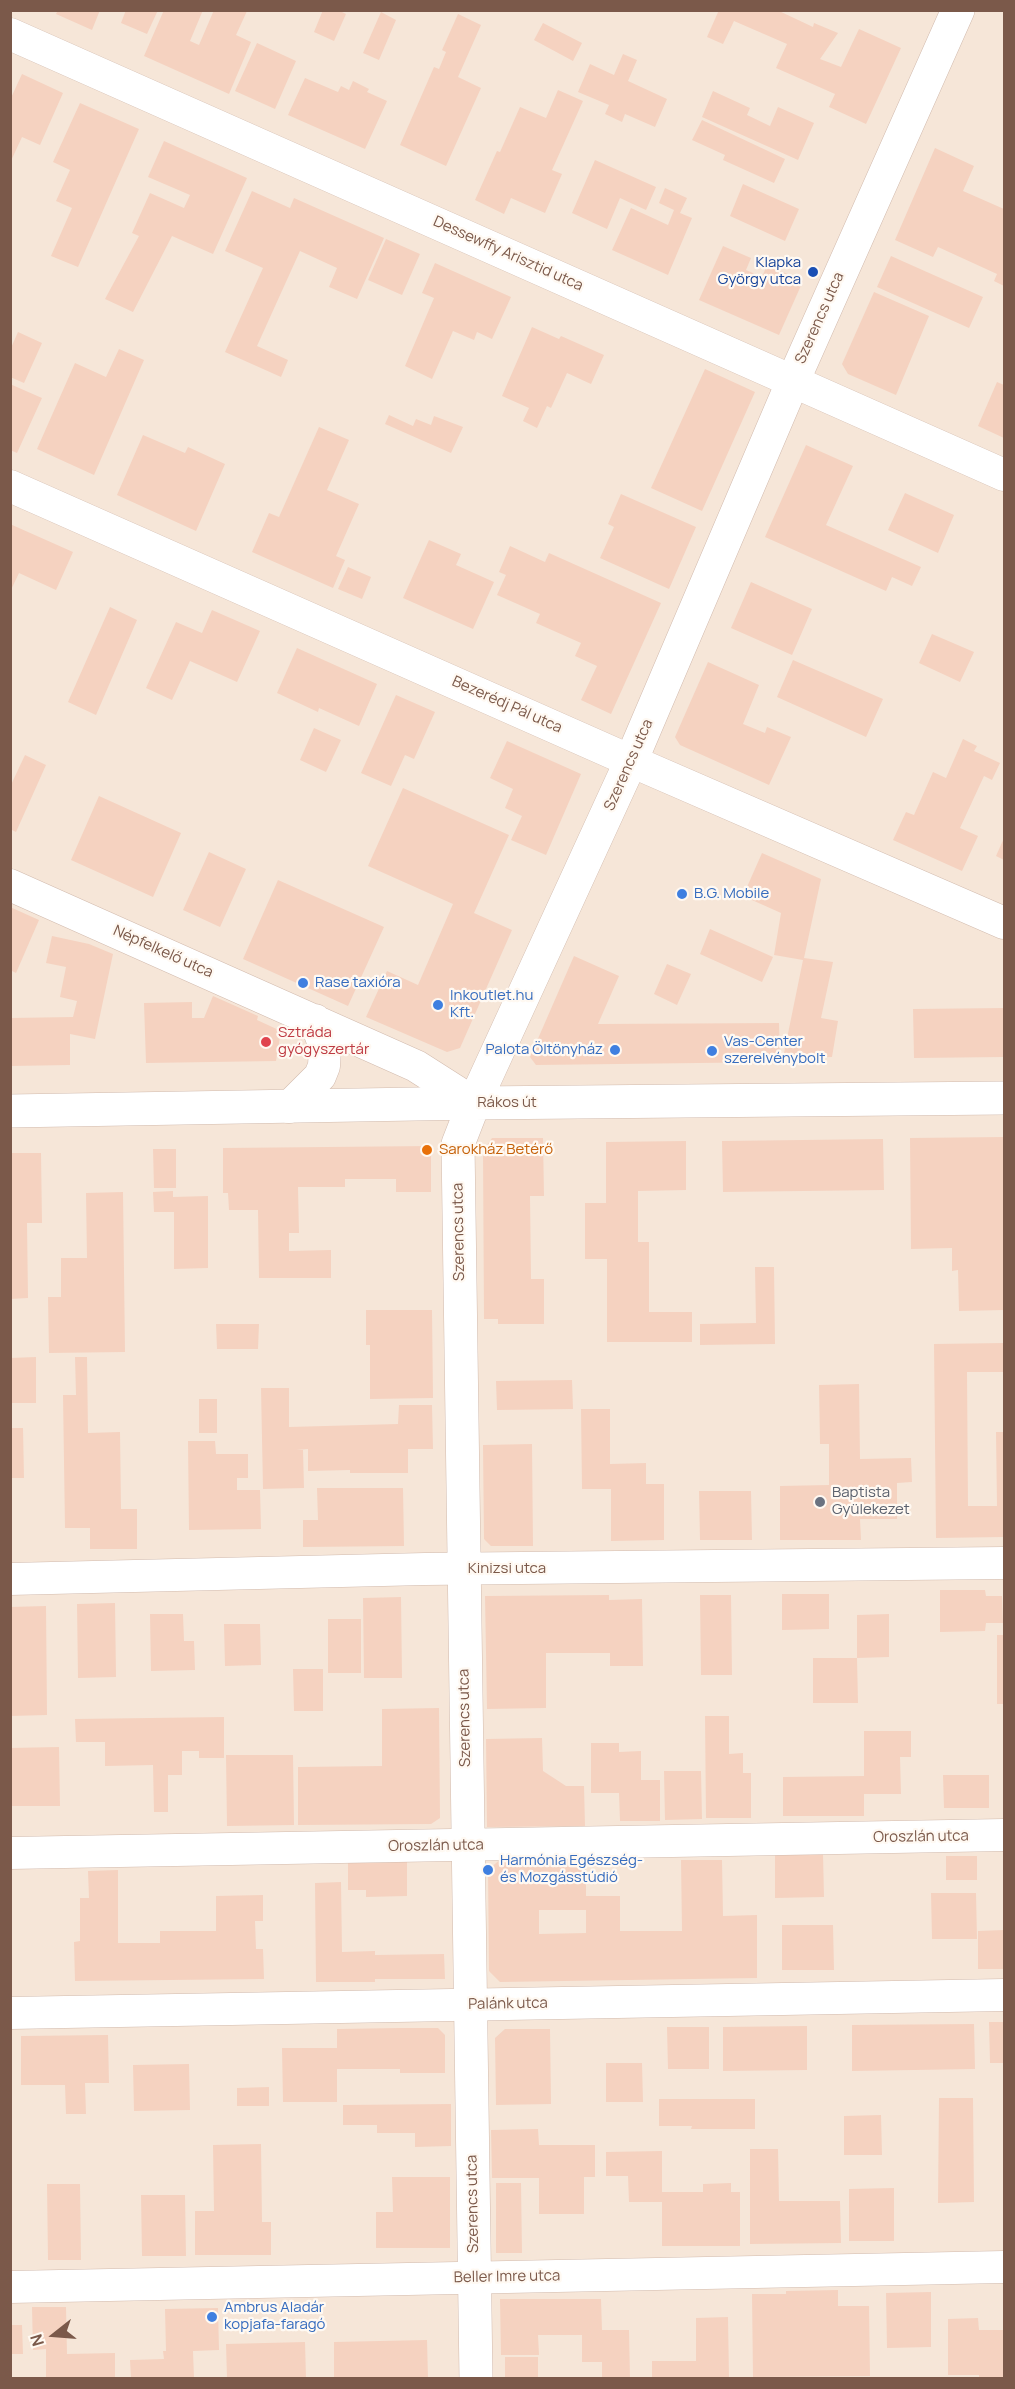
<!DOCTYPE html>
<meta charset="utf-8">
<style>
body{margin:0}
#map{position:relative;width:1015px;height:2389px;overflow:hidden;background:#fef5ea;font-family:Manrope,sans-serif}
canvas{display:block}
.frame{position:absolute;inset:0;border:12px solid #7b594a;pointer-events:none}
.north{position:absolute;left:24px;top:2305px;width:60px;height:60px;-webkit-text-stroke:4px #fff9f2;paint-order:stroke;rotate:253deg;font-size:16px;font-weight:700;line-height:24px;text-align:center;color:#7b594a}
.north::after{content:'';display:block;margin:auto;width:21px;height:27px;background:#7b594a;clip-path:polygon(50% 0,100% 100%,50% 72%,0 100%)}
</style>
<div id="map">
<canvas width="1015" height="2389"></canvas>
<div class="frame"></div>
<div class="north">N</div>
</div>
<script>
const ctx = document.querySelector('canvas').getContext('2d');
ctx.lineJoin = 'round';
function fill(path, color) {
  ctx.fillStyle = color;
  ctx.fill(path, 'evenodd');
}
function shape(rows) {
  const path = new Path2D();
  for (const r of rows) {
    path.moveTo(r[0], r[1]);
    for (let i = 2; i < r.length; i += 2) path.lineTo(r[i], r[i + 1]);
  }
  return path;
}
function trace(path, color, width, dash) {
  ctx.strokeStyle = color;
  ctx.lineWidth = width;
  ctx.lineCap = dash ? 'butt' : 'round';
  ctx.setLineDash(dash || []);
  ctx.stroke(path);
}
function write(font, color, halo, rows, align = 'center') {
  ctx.font = font + ' Manrope,sans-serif';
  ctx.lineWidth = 4.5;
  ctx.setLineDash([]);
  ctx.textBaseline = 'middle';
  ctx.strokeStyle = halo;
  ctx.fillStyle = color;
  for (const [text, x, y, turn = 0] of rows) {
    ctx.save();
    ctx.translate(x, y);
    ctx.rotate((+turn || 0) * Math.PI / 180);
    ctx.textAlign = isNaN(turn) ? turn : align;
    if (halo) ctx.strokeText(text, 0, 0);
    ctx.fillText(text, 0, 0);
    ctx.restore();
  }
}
fill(shape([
 [11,11,1004,11,1004,2378,11,2378]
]), '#f6e6d8');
fill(shape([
 [58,10,100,10,92,30,56,14],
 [126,10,158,10,147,34,121,23],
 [164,10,203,10,190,41,199,45,214,10,247,11,236,35,251,42,229,94,144,56],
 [323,10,338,10,346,14,334,41,314,32],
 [719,10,777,10,813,27,814,23,838,33,820,59,841,67,859,29,901,48,866,124,829,107,835,94,776,68,787,44,734,21,723,44,707,37],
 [381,12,396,20,379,60,363,53],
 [458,14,481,25,458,77,481,88,446,166,400,145,434,67,439,69,446,52,442,50],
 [543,23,582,43,573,61,534,40],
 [257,43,296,61,275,109,235,91],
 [623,54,637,60,628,81,667,99,655,127,625,114,622,122,605,114,609,105,578,92,590,64,614,75],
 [22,74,63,93,40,145,22,137,10,163,10,100],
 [305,78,338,92,341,86,349,90,353,81,369,89,367,92,387,101,365,149,288,115],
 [558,90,583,101,552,170,562,174,545,213,511,198,504,214,475,200,497,151,500,152,520,107,546,118],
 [713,91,750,108,747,115,770,126,778,107,814,123,798,160,702,117],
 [80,103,139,129,78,267,51,256,72,208,56,201,70,170,53,162],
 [702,120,785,159,774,183,723,160,725,155,692,140],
 [164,141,247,178,213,254,172,236,133,312,105,299,139,236,132,233,150,193,184,208,190,195,148,177],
 [935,148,974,166,963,191,1004,209,1004,286,994,281,997,274,938,247,933,257,895,240],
 [595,160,656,187,646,210,620,198,607,229,572,213],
 [743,184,799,209,785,241,730,216],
 [665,188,687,198,680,213,692,218,668,275,612,250,631,208,668,225,674,210,659,203],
 [252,191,290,208,294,198,384,238,357,299,329,287,337,268,300,251,257,346,288,360,281,377,225,352,263,268,225,251],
 [386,239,420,254,402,295,368,280],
 [723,246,751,258,746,270,762,277,767,265,803,281,779,335,699,300],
 [891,256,983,297,969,328,877,287],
 [435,263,511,297,492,339,477,332,474,340,453,331,432,379,405,366,434,298,422,293],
 [874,292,929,316,896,395,848,374,842,364],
 [532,327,559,339,561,336,604,355,591,384,567,373,551,408,547,406,537,428,523,421,529,408,502,396],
 [18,332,42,343,24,383,10,377,10,350],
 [119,349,144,360,94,475,37,449,75,363,106,377],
 [705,369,755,392,702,511,651,488],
 [997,382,1004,385,1004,438,978,426],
 [10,384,42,398,17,453,10,450],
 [389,415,413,426,416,419,431,425,434,416,463,427,451,453,385,424],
 [319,427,349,440,327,490,359,504,336,556,345,560,333,588,252,552,269,513,279,517],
 [143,435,185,453,188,447,225,464,196,531,117,495],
 [806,445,853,466,826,525,921,567,912,586,892,577,886,591,765,537],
 [905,493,954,515,938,553,888,530],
 [621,494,696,527,669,589,600,558,614,527,608,524],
 [10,524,73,552,56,590,19,573,10,592],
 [429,540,461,554,456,565,494,582,473,629,403,598],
 [510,546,545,562,549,553,661,603,611,714,581,700,597,666,575,656,581,643,536,623,540,614,497,595,506,575,499,572],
 [348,567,371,577,362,599,338,589],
 [751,582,812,609,792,655,731,628],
 [110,607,137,620,96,715,68,702],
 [212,610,260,631,237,682,190,661,172,700,146,688,176,622,202,633],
 [932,634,974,652,960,682,919,663],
 [297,648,377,684,359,726,319,708,318,712,277,693],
 [793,660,883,699,866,737,777,697],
 [708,662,759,685,743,724,765,733,767,727,791,737,769,785,680,745,675,737],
 [396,695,435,712,414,759,405,755,391,786,361,773],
 [314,728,341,740,326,772,300,760],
 [963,739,977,746,974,751,1000,763,992,780,984,776,960,828,978,836,962,871,893,840,906,812,914,815,933,772,946,778],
 [507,741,581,774,546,855,511,840,522,816,505,808,513,789,490,778],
 [25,755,46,765,16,832,10,829,10,787],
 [403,788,509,835,474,913,512,930,460,1048,447,1052,366,1017,387,971,418,985,453,904,368,866],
 [99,796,181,833,153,897,71,860],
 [1004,838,1004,860,996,856],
 [209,852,246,869,220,927,183,910],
 [762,853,821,879,804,958,833,962,821,1018,838,1021,832,1057,783,1058,803,960,774,955,781,913,743,896],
 [278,880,384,927,348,1006,243,959],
 [10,907,39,920,16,973,10,970],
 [710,929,773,957,762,982,700,954],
 [52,936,89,944,113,954,95,1039,70,1034,70,1065,10,1066,10,1018,73,1017,77,1001,60,997,66,967,46,963],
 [574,956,619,976,598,1024,779,1023,780,1062,536,1065,530,1057],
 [667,964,691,974,677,1005,654,994],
 [213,996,258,1016,257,1020,281,1031,276,1061,146,1063,144,1003,192,1002,192,1018,204,1018],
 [1004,1008,1004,1057,914,1058,913,1009],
 [1004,1137,1004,1310,959,1311,958,1270,952,1271,952,1248,911,1249,910,1138],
 [492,1138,543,1138,544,1196,530,1196,531,1279,544,1279,544,1324,498,1324,498,1319,484,1319,483,1151],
 [883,1139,884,1190,723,1192,722,1141],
 [686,1141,686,1190,638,1191,638,1242,649,1242,649,1312,692,1312,692,1342,607,1342,607,1259,585,1259,585,1203,606,1203,606,1142],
 [431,1146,431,1192,396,1192,396,1179,345,1179,345,1187,298,1187,299,1233,289,1233,289,1251,331,1250,331,1278,259,1278,258,1210,229,1210,228,1193,223,1193,223,1148],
 [153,1149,176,1149,176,1188,154,1188],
 [10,1153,41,1153,42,1223,27,1223,28,1298,10,1299],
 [173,1191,173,1197,208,1196,208,1268,174,1269,174,1212,154,1212,153,1192],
 [123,1192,125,1352,49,1353,48,1297,61,1297,61,1258,87,1258,86,1193],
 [755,1267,774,1267,775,1344,700,1345,700,1324,756,1323],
 [366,1310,432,1310,433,1398,370,1399,370,1345,366,1345],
 [216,1324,259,1324,258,1349,217,1349],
 [1004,1343,1004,1372,967,1372,968,1506,997,1506,996,1432,1004,1432,1004,1537,936,1538,934,1344],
 [36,1357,36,1403,10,1403,10,1358],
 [75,1357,87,1357,88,1433,120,1432,121,1509,137,1509,137,1549,90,1549,90,1528,65,1528,63,1395,76,1395],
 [572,1380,573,1409,497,1410,496,1381],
 [859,1384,860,1459,911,1458,912,1482,897,1483,897,1519,860,1519,861,1540,780,1540,780,1486,829,1485,829,1444,820,1444,819,1385],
 [261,1388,289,1388,289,1427,398,1424,399,1405,432,1405,433,1449,408,1449,408,1473,350,1473,350,1470,308,1471,308,1449,296,1450,303,1450,304,1488,263,1489],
 [199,1399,217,1399,217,1433,199,1433],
 [581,1409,610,1409,610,1464,646,1463,646,1484,664,1484,664,1540,611,1541,611,1489,582,1489],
 [10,1428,23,1428,24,1478,10,1478],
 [188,1441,215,1441,216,1454,248,1454,248,1478,237,1478,237,1490,260,1490,261,1529,189,1530],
 [532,1444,533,1546,491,1546,484,1539,483,1445],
 [317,1488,403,1488,404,1546,303,1547,303,1520,318,1520],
 [699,1491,751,1491,752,1540,700,1540],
 [940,1590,985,1590,986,1596,1002,1596,1003,1623,986,1623,985,1631,940,1632],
 [782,1594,829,1594,829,1629,782,1630],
 [609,1595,609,1600,642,1599,643,1666,610,1666,610,1653,546,1653,546,1708,487,1709,485,1596],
 [700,1595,731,1595,732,1675,701,1675],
 [401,1597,402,1678,364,1678,363,1598],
 [115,1603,116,1677,78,1678,77,1604],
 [46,1606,47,1715,10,1716,10,1607],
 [150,1614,183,1614,184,1641,194,1641,195,1670,151,1671],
 [889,1614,889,1657,857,1658,857,1615],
 [328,1619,361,1619,361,1673,328,1673],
 [224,1624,260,1624,261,1665,225,1666],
 [997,1635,1004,1635,1004,1704,997,1704],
 [813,1658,857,1658,858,1703,813,1703],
 [293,1669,323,1669,323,1711,294,1711],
 [439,1708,440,1818,431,1824,298,1825,298,1767,382,1766,382,1709],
 [705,1716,729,1716,729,1754,743,1753,743,1773,751,1773,751,1818,706,1818],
 [224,1717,224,1758,199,1758,199,1751,182,1751,182,1775,168,1775,168,1812,154,1812,153,1765,105,1766,105,1742,76,1742,75,1719],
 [864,1731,911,1731,911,1757,900,1757,901,1794,864,1794,864,1816,783,1816,783,1777,864,1776],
 [542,1738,543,1771,566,1786,584,1786,585,1826,487,1827,486,1739],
 [591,1743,619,1743,619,1752,641,1751,641,1780,660,1780,660,1821,620,1821,619,1793,591,1793],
 [59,1747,60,1806,10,1806,10,1748],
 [226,1755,293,1755,294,1825,227,1826],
 [664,1771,701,1771,702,1819,665,1820],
 [943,1775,989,1775,989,1808,944,1808],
 [775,1854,823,1854,824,1897,775,1898],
 [586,1856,586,1896,620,1896,620,1931,682,1931,681,1860,722,1860,723,1916,757,1915,757,1978,500,1982,489,1971,488,1870,503,1857],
 [539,1910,586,1910,586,1933,539,1934],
 [946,1856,977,1856,977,1880,946,1880],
 [407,1862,407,1896,366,1897,366,1890,348,1890,348,1863],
 [118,1870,118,1943,160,1943,160,1931,216,1931,216,1896,263,1895,263,1921,255,1921,256,1949,263,1949,264,1979,75,1981,74,1942,80,1941,80,1898,89,1898,88,1871],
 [341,1882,342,1952,375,1951,375,1955,444,1954,445,1979,375,1979,375,1982,316,1982,315,1883],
 [931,1893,976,1893,977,1939,932,1939],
 [782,1925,833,1925,834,1970,782,1970],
 [1004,1930,1004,1969,978,1969,978,1931],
 [989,2022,1004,2022,1004,2063,990,2063],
 [974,2024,975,2069,852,2071,852,2025],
 [807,2026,807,2070,723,2071,723,2027],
 [667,2027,709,2027,709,2069,668,2069],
 [400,2028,438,2028,445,2035,445,2073,400,2073,400,2069,337,2069,337,2102,283,2102,282,2048,337,2048,337,2029],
 [505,2029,550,2029,551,2104,496,2105,495,2038],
 [108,2035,109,2083,85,2083,86,2114,66,2114,65,2085,21,2085,21,2036],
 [606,2063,642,2063,643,2102,606,2102],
 [189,2064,190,2110,134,2111,133,2065],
 [269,2087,269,2106,237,2106,237,2088],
 [939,2098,973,2098,974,2202,938,2203],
 [659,2099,755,2099,755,2129,691,2129,692,2126,659,2126],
 [451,2104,451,2146,415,2147,415,2133,377,2133,377,2125,343,2125,343,2105],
 [881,2115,882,2155,844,2155,844,2116],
 [538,2129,539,2145,595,2145,595,2177,584,2177,584,2214,539,2214,539,2178,492,2178,491,2130],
 [261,2144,262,2222,271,2222,271,2255,195,2255,195,2211,214,2211,213,2145],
 [750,2149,778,2149,779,2201,840,2201,841,2243,750,2244],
 [662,2151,662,2192,703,2192,703,2184,731,2183,731,2192,740,2192,740,2246,662,2246,662,2202,629,2202,628,2176,606,2176,606,2152],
 [392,2177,450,2177,450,2248,376,2248,376,2212,393,2212],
 [496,2183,521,2183,522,2253,496,2253],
 [47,2184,80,2184,81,2260,48,2260],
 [894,2188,894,2241,849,2241,849,2189],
 [141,2195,185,2195,186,2256,142,2256],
 [838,2290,838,2306,869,2306,870,2376,753,2377,752,2294,786,2294,786,2291],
 [931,2292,931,2347,887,2348,886,2293],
 [500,2299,601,2299,602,2330,629,2330,630,2378,602,2378,602,2362,582,2362,582,2335,538,2335,539,2355,501,2355],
 [32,2307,66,2307,67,2354,115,2353,115,2378,46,2378,46,2349,33,2350],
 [218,2308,219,2350,193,2351,194,2378,131,2378,130,2360,164,2359,163,2351,166,2351,165,2309],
 [728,2317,729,2378,652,2378,652,2361,696,2361,696,2318],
 [978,2318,979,2330,1004,2330,1004,2378,979,2378,979,2375,948,2375,948,2319],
 [10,2325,22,2325,23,2354,10,2354],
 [427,2340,428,2378,334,2378,334,2342],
 [305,2342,306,2378,227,2378,226,2344],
 [505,2357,538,2357,538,2378,505,2378]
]), '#f5d2c0');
const minor = shape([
 [10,34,1004,475],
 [10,486,631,761,1004,923],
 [10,885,416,1066,474,1103],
 [289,1107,320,1076,324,1066,325,1047,315,1020],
 [10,1579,425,1569,1004,1563],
 [10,1853,1004,1835],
 [10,2013,1004,1995],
 [10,2287,1004,2267]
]);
const tertiary = shape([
 [10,1111,474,1103,1004,1098],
 [476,2378,458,1144,474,1103,631,761,793,381,958,10]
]);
trace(minor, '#d2bbae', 33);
trace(tertiary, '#d2bbae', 34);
trace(minor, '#fff', 32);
trace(tertiary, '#fff', 33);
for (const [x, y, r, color] of [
 [813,272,6,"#1a4fb4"],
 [682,894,6,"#3f7fe0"],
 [303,983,6,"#3f7fe0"],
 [438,1005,6,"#3f7fe0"],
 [266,1042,6,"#e0444e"],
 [615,1050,6,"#3f7fe0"],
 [712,1051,6,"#3f7fe0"],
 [427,1150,6,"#e8710a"],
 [820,1502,6,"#6b7280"],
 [488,1870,6,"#3f7fe0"],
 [212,2317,6,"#3f7fe0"]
]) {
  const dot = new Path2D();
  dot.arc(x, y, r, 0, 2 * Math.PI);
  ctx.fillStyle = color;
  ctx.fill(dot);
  trace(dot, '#fff9f2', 2);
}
write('15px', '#7b594a', '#fff9f2', [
 ["Dessewffy Arisztid utca",508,254,24],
 ["Szerencs utca",820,318,-66],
 ["Bezerédj Pál utca",507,705,24],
 ["Szerencs utca",629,765,-66],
 ["Népfelkelő utca",163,952,24],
 ["Rákos út",507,1103],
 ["Szerencs utca",459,1232,-91],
 ["Kinizsi utca",507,1569],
 ["Szerencs utca",465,1718,-91],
 ["Oroszlán utca",921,1837,-1],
 ["Oroszlán utca",436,1846,-1],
 ["Palánk utca",508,2004,-1],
 ["Szerencs utca",473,2204,-91],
 ["Beller Imre utca",507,2277,-1]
]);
write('15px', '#164399', '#fff9f2', [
 ["Klapka",801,263],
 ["György utca",801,280]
], 'right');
write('15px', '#366cbe', '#fff9f2', [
 ["B.G. Mobile",694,894],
 ["Rase taxióra",315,983],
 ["Inkoutlet.hu",450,996],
 ["Kft.",450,1013],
 ["Vas-Center",724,1042],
 ["szerelvénybolt",724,1059],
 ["Palota Öltönyház",603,1050,"right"],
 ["Harmónia Egészség-",500,1861],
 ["és Mozgásstúdió",500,1878],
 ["Ambrus Aladár",224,2308],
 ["kopjafa-faragó",224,2325]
], 'left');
write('15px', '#be3a42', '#fff9f2', [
 ["Sztráda",278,1033],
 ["gyógyszertár",278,1050]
], 'left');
write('15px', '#c56008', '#fff9f2', [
 ["Sarokház Betérő",439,1150]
], 'left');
write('15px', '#5b616d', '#fff9f2', [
 ["Baptista",832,1493],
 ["Gyülekezet",832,1510]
], 'left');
</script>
